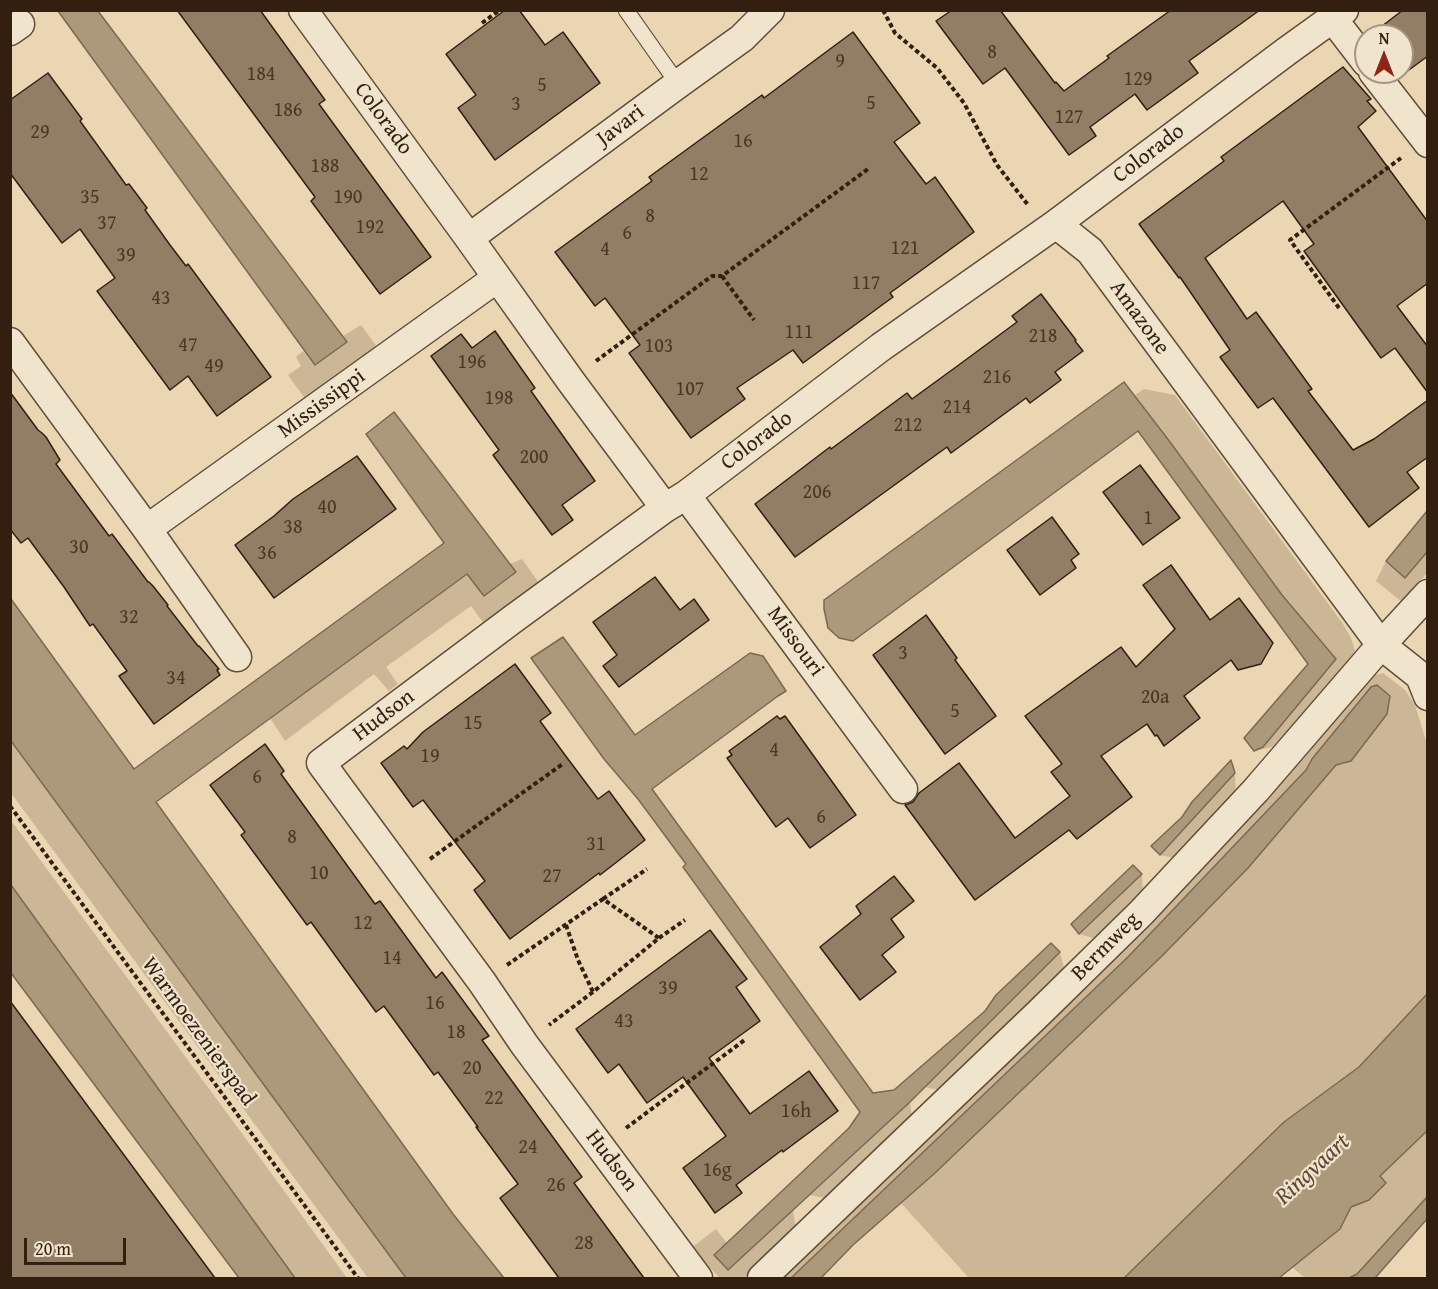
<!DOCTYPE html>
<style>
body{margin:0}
#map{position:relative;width:1438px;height:1289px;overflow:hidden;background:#ead6b2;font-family:"Gentium Book Plus",serif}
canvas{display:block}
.frame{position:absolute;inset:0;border:12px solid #331f10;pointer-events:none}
.north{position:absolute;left:1354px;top:24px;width:60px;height:60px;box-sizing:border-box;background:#f1e4cd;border:2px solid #a59581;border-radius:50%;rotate:0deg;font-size:16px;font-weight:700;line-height:24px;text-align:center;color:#331f10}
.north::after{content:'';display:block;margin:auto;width:21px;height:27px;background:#8f2418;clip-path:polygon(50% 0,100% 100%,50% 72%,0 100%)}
.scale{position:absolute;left:24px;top:1238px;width:102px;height:27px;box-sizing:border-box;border:3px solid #331f10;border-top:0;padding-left:8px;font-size:18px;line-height:21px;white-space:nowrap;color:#331f10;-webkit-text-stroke:4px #f1e4cd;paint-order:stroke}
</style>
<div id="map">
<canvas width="1438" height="1289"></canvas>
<div class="frame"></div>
<div class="north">N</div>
<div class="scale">20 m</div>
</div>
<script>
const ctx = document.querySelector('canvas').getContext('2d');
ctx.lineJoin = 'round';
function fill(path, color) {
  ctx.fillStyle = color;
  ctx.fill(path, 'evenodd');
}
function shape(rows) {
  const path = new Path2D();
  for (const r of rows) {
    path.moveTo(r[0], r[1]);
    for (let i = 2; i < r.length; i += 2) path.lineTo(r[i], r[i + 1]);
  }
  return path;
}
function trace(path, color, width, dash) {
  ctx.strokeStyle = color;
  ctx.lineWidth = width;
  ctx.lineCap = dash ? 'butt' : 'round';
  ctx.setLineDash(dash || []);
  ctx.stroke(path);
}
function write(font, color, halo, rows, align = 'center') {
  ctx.font = font + ' "Gentium Book Plus",serif';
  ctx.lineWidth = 4.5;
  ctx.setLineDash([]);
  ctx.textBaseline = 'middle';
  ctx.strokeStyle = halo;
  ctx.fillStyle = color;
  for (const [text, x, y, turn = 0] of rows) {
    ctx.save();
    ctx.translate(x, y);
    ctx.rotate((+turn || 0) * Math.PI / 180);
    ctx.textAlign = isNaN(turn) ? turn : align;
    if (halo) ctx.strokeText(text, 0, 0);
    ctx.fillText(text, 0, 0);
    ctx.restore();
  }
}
fill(shape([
 [361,325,377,347,306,400,288,375,301,366,296,357,303,351,315,365,347,341,343,336],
 [1144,389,1175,395,1343,624,1351,638,1355,651,1314,703,1272,747,1254,751,1263,747,1336,659,1282,595,1135,395],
 [1427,552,1427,573,1402,602,1376,581,1386,561,1406,578],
 [522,559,539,583,485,625,471,606,386,667,398,684,389,691,374,674,285,741,270,718,467,574,516,572,510,564],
 [1383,673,1405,690,1415,705,1427,744,1427,994,1359,1067,1284,1122,1124,1278,969,1278,901,1203,935,1173,1162,956,1248,868,1336,765,1371,687,1312,759,1306,770,1128,957,791,1278,777,1278,1371,676],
 [10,741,406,1278,368,1278,11,793],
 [1235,773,1236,795,1179,859,1160,855],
 [10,819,266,1166,347,1278,295,1278,11,885],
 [1142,874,1143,894,1097,939,1079,934],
 [1060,952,1065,972,942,1091,925,1087],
 [910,1102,912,1119,828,1199,810,1195],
 [1427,1131,1427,1197,1357,1274,1349,1278,1305,1278,1292,1267,1340,1229,1351,1207,1369,1200,1386,1183,1379,1176],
 [793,1210,796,1229,744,1278,719,1277,691,1248,716,1229,727,1243,714,1255,728,1270]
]), '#cbb796');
const water = shape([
 [58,11,98,11,347,342,315,365,58,11],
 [1124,382,1170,442,1282,595,1336,659,1263,747,1254,751,1244,738,1308,664,1138,431,853,641,839,638,828,628,824,609,824,600,1124,382],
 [394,412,516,572,484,596,467,574,156,802,453,1214,504,1278,406,1278,11,741,11,599,134,769,444,543,366,434,394,412],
 [1427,511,1427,552,1405,578,1386,561,1427,511],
 [563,637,635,735,750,653,763,656,786,691,778,696,652,789,873,1093,894,1090,985,1011,996,995,1051,943,1060,952,910,1102,728,1270,714,1255,849,1128,860,1112,683,867,686,864,638,799,604,759,531,658,563,637],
 [1377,685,1390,696,1387,714,1351,761,1336,765,1248,868,1162,956,935,1173,853,1245,821,1278,791,1278,1128,957,1306,770,1312,759,1371,687,1377,685],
 [1231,760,1235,773,1160,855,1151,846,1182,817,1192,802,1231,760],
 [1133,865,1142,874,1079,934,1071,924,1133,865],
 [11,885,295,1278,239,1278,11,973,11,885],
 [1427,994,1427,1131,1380,1176,1386,1183,1369,1200,1351,1207,1340,1229,1279,1278,1124,1278,1284,1122,1359,1067,1427,994],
 [1427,1197,1427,1219,1375,1278,1349,1278,1357,1274,1427,1197]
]);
fill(water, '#ac987b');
trace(water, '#7c6850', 1.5);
const building = shape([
 [177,10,260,10,325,100,319,104,431,257,380,294,311,201,315,197,177,10],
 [505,10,519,10,545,45,563,32,600,83,495,160,458,108,476,95,446,54,505,10],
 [952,10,1000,10,1055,83,1056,82,1064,91,1109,58,1107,56,1171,10,1260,10,1189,61,1198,73,1147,110,1135,94,1090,127,1096,136,1069,155,1005,68,983,84,936,21,952,10],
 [1403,10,1428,10,1428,56,1402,75,1402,36,1369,36,1403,10],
 [853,32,920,123,894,142,926,184,935,177,974,232,890,293,893,297,803,363,793,350,737,388,745,399,691,438,629,353,640,345,605,298,595,306,555,252,652,181,649,177,697,142,762,95,764,98,853,32],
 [1343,67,1371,99,1367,101,1376,111,1358,127,1428,222,1428,283,1397,306,1428,347,1428,393,1395,348,1381,358,1304,251,1314,244,1283,201,1205,258,1247,319,1256,312,1312,389,1308,391,1353,450,1374,439,1428,400,1428,457,1407,472,1419,488,1369,527,1273,398,1258,408,1220,357,1230,350,1180,277,1179,278,1139,224,1224,161,1221,157,1343,67],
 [48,73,82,119,80,121,111,164,126,185,129,184,147,208,145,210,170,245,186,266,188,264,271,377,217,416,188,376,170,390,97,291,115,278,80,229,62,243,10,173,10,100,48,73],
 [1041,294,1076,340,1075,341,1083,351,1055,372,1061,380,1030,403,1026,398,951,453,947,447,795,557,755,504,830,447,831,449,907,393,912,399,956,367,1017,322,1012,316,1041,294],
 [495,331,535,388,531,391,595,481,562,505,573,520,552,535,493,455,499,450,431,356,461,334,472,348,495,331],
 [10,392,38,430,42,433,46,437,60,460,56,464,109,536,112,534,148,582,149,582,153,586,168,605,167,606,198,646,199,646,219,669,217,670,220,675,154,724,119,676,127,671,93,624,90,626,64,587,28,538,21,543,10,529,10,392],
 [357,456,396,509,274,598,235,545,274,516,293,499,357,456],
 [1140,465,1180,518,1143,545,1103,492,1140,465],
 [1052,517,1079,554,1071,560,1076,568,1040,595,1007,550,1052,517],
 [1171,565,1210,620,1239,598,1273,643,1261,664,1238,670,1231,660,1184,696,1200,718,1164,746,1157,735,1155,736,1147,724,1101,756,1132,797,1077,839,1069,830,975,900,905,805,913,802,919,793,959,763,1015,838,1070,796,1051,772,1062,764,1025,716,1121,647,1136,667,1175,629,1143,585,1171,565],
 [655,577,680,610,694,599,709,620,619,687,603,666,617,655,593,622,655,577],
 [926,615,957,658,955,660,996,716,945,754,873,655,926,615],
 [515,664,551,713,540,721,565,755,598,799,609,791,645,840,600,875,599,873,510,939,474,890,485,881,423,800,413,807,381,763,404,746,407,749,423,732,515,664],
 [777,716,780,719,785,716,856,815,810,848,788,818,776,827,727,758,732,755,729,751,777,716],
 [265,744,284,771,281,774,375,904,380,901,436,978,442,972,489,1036,482,1040,582,1177,574,1183,644,1278,559,1278,500,1198,518,1184,476,1127,478,1127,438,1072,434,1075,384,1006,376,1012,311,922,307,925,241,835,245,832,210,785,265,744],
 [894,876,914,901,891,919,904,937,882,955,896,972,860,1000,820,947,861,914,856,906,894,876],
 [710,930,747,979,736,987,760,1021,709,1058,750,1114,809,1071,838,1111,783,1152,782,1150,736,1185,742,1193,715,1213,683,1168,726,1136,683,1077,647,1103,619,1064,608,1073,576,1029,710,930],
 [10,1001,215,1278,10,1278,10,1001]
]);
fill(building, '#927e64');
trace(building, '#331f10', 1.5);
const lane = shape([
 [626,10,678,84]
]);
const street = shape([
 [303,10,469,238,570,380,665,508,686,495,881,347,1056,224,1287,51,1344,10],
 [1333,19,1366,62],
 [10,31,20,24],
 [1373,72,1428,143],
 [1056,224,1090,251,1381,645,1420,676,1428,696],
 [469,238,678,84,742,38,770,10],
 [10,342,147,529,237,657],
 [686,495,903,789],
 [665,508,513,619,321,763,482,982,524,1044,698,1278],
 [147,529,497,278],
 [762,1278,1039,1013,1141,913,1256,790,1381,645,1428,594]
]);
trace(lane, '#614d38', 17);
trace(street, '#614d38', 31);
trace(shape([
 [883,10,895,33,937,68,964,103,997,165,1028,205],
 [482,23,500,10],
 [722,276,754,320],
 [1339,308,1290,240,1401,158],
 [596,361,712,276,722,276,868,169],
 [10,806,358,1278],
 [430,859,564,763],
 [603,899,647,869],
 [566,925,578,960,593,992],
 [659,938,685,920],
 [507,965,603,899,659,938,593,992,549,1025],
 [626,1128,746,1039]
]), '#331f10', 4, [4.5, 3]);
trace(lane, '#f1e4cd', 15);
trace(street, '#f1e4cd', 28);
write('20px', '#4b3725', null, [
 ["8",992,53],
 ["9",840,62],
 ["184",261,75],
 ["129",1138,80],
 ["5",542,86],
 ["5",871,104],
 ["3",516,105],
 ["186",288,111],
 ["127",1069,118],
 ["29",40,133],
 ["16",743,142],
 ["188",325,167],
 ["12",699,175],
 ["35",90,198],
 ["190",348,198],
 ["8",650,217],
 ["37",107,224],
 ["192",370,228],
 ["6",627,234],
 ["121",905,249],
 ["4",605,250],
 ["39",126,256],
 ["117",866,284],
 ["43",161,299],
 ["111",799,333],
 ["218",1043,337],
 ["47",188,346],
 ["103",659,347],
 ["196",472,363],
 ["49",214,367],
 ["216",997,378],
 ["107",690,390],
 ["198",499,399],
 ["214",957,408],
 ["212",908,426],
 ["200",534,458],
 ["206",817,493],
 ["40",327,508],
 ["1",1148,519],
 ["38",293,528],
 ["30",79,548],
 ["36",267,554],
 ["32",129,618],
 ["3",903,654],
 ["34",176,679],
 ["20a",1155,698],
 ["5",955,712],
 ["15",473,724],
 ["4",774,751],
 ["19",430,757],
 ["6",257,778],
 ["6",821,818],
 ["8",292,838],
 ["31",596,845],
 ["10",319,874],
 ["27",552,877],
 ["12",363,924],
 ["14",392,959],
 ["39",668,989],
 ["16",435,1004],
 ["43",624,1022],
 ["18",456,1033],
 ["20",472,1069],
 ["22",494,1099],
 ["16h",796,1112],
 ["24",528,1148],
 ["16g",717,1171],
 ["26",556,1186],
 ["28",584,1244]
]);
write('22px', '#331f10', '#f1e4cd', [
 ["Colorado",383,119,54],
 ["Javari",621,126,-37],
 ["Colorado",1149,154,-37],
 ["Amazone",1139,318,54],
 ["Mississippi",322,404,-36],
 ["Colorado",757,441,-37],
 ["Missouri",795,642,54],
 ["Hudson",384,716,-37],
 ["Bermweg",1106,947,-45],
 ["Warmoezenierspad",198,1032,54],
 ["Hudson",611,1161,53]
]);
write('italic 24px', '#5d4935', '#f1e4cd', [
 ["Ringvaart",1313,1170,-43]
]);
</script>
